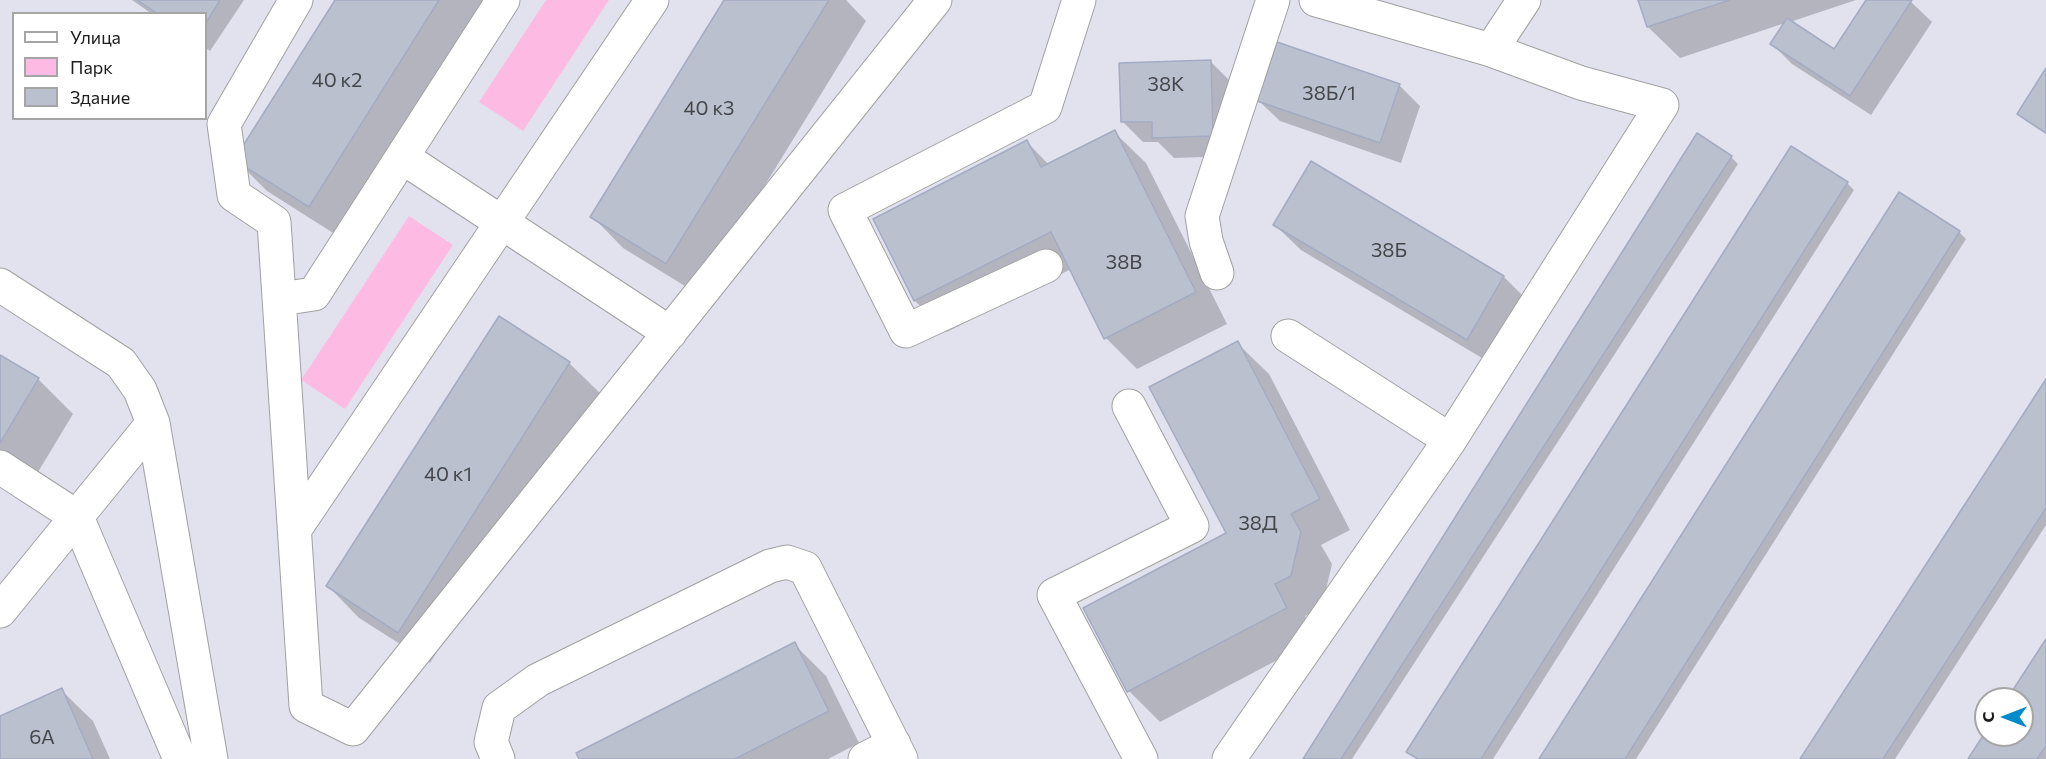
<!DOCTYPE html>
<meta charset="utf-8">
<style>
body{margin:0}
#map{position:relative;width:2046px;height:759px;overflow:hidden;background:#e2e2ef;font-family:Commissioner,sans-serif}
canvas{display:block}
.legend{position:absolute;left:12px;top:12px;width:195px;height:108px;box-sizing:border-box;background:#fff;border:2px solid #a5a5a5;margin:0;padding:8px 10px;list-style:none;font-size:18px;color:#1d1d1d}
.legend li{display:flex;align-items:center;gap:12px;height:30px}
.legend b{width:30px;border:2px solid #a5a5a5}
.north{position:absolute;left:1974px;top:687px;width:60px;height:60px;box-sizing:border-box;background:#fff;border:2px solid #a5a5a5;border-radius:50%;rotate:270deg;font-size:16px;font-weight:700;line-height:24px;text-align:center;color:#1d1d1d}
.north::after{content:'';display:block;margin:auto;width:21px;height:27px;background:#008bca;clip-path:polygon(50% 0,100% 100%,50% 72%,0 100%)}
</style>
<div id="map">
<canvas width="2046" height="759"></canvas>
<ul class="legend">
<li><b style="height:8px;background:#fff"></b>Улица</li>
<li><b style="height:16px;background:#fdbbe3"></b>Парк</li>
<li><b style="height:16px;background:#bbc0cf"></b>Здание</li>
</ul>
<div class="north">С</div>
</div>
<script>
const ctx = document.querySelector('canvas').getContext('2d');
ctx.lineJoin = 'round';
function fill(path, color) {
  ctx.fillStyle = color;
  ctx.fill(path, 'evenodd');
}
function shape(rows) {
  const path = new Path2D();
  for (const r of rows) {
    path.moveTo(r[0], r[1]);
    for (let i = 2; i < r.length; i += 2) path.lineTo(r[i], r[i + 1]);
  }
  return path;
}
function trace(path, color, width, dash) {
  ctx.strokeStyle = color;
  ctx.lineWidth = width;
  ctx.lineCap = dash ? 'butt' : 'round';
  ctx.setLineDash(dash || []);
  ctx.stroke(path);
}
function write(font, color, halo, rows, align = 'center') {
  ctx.font = font + ' Commissioner,sans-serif';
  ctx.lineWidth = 5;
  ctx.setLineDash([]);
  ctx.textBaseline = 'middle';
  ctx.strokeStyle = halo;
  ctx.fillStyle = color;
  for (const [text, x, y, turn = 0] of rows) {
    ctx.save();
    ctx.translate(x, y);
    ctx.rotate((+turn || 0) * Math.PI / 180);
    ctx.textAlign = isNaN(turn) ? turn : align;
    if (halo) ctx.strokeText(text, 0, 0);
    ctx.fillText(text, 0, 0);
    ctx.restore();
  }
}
fill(shape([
 [546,0,609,0,523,131,479,102],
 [409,216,453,245,345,409,301,380]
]), '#fdbbe3');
fill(shape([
 [132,0,244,0,210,51,206,48,206,14,152,14],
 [337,0,490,0,341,238,267,191,236,160],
 [726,0,846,0,866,21,698,294,623,248,592,216],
 [1640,0,1856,0,1790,22,1835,51,1868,0,1909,0,1932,22,1871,115,1792,64,1772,44,1785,23,1680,58,1648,27],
 [1278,44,1400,86,1420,106,1401,163,1280,121,1259,101],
 [1210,61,1231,82,1233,156,1174,158,1158,142,1143,142,1123,122],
 [2046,71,2046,134,2026,121,2019,114],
 [1114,132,1146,163,1227,324,1137,369,1106,338,1071,269,947,332,915,301,875,219,1027,142,1049,165],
 [1731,157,1738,164,1352,759,1305,759],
 [1312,163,1504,277,1529,302,1492,364,1301,250,1275,225],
 [1847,183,1854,190,1493,759,1416,759,1408,751],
 [1959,232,1966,239,1636,759,1541,759],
 [499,318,569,363,601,394,430,663,359,618,328,586],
 [1237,343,1269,374,1350,530,1321,545,1332,564,1322,607,1305,616,1317,639,1160,722,1129,691,1228,534],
 [0,356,38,379,73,414,35,477,0,456],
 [2046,382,2046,525,1895,759,1802,759],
 [2046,642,2046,759,1969,759,1986,734,2022,735,2022,699,2009,699],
 [794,644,826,676,859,743,828,759,581,759],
 [61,690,93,721,110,759,0,759,0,717]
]), '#0003');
const building = shape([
 [137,0,220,0,206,23,206,14,158,14,137,0],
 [335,0,439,0,309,207,234,160,335,0],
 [724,0,829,0,666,264,590,217,724,0],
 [1638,0,1730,0,1647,27,1638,0],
 [1866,0,1912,0,1850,96,1770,44,1787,18,1834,49,1866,0],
 [1277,42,1400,84,1380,143,1257,101,1277,42],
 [1211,60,1213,136,1152,138,1152,122,1121,122,1119,63,1211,60],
 [2046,68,2046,133,2017,114,2046,68],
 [1115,130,1196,292,1104,339,1051,232,914,301,873,219,1027,140,1041,167,1115,130],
 [1697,133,1732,156,1341,759,1303,759,1697,133],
 [1791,146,1848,182,1481,759,1418,759,1406,752,1791,146],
 [1311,161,1504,276,1467,340,1273,225,1311,161],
 [1899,192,1960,231,1625,759,1539,759,1899,192],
 [499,316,570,362,398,633,326,586,499,316],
 [1238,341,1320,499,1291,514,1301,532,1291,576,1275,584,1287,608,1127,692,1083,608,1226,533,1149,387,1238,341],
 [0,355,39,378,0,443,0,355],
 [2046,379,2046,508,1883,759,1800,759,2046,379],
 [2046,639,2046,746,2037,759,1968,759,1986,731,1986,735,2022,735,2022,699,2007,699,2046,639],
 [795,642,829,711,735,759,579,759,576,753,795,642],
 [62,688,93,759,0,759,0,716,62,688]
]);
fill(building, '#bbc0cf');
trace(building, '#a4abc2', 1.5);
const minor = shape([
 [296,0,224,124,234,195,274,222,306,706,353,729,935,0],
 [1491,50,1524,0],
 [402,157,670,333],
 [1046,266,906,331,845,210,1045,107,1079,0],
 [1217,273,1206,241,1202,216,1273,0],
 [0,285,121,363,140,390,153,423],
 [280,299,314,294,503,0],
 [1288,336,1450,440],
 [1129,406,1192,526,1054,595,1141,759],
 [0,467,77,517,180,759],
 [295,529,652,0],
 [0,611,153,423,211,759],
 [498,759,491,742,499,708,538,680,770,566,787,562,805,568,901,759],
 [865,759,894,744],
 [1229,759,1450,440,1662,105,1581,83,1491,50,1316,0]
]);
trace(minor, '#a1a1a1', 35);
trace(minor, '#fff', 33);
write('20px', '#44464a', null, [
 ["40 к2",337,80],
 ["38К",1166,84],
 ["38Б/1",1329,93],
 ["40 к3",709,108],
 ["38Б",1389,250],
 ["38В",1124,262],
 ["40 к1",448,474],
 ["38Д",1258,523],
 ["6А",42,737]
]);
</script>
